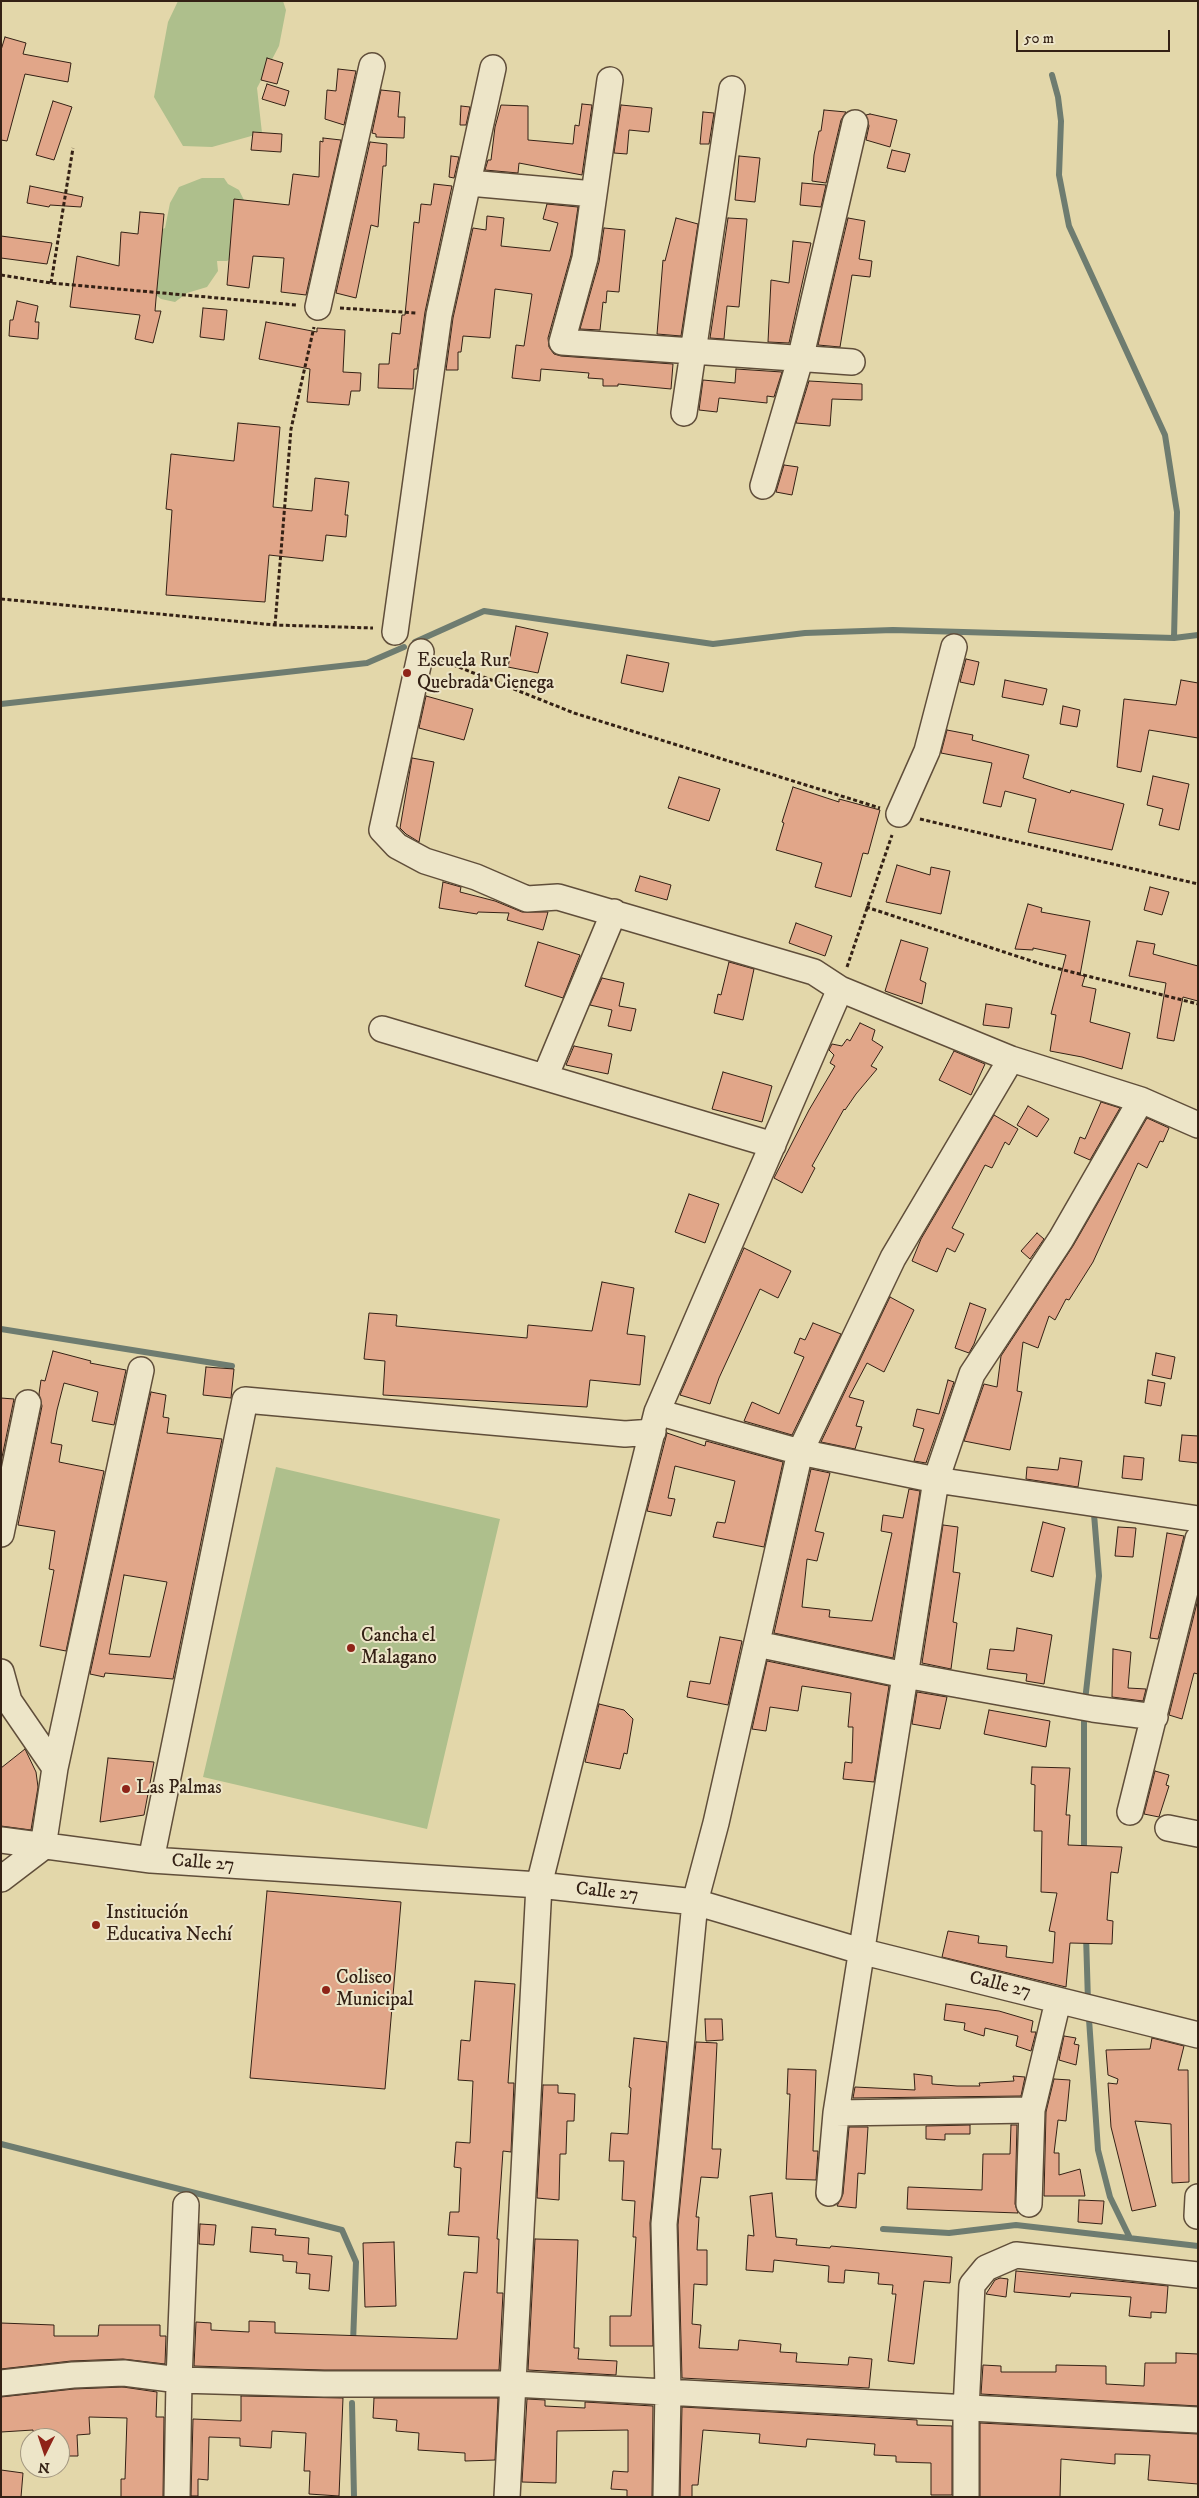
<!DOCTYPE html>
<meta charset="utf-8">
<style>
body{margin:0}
#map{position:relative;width:1199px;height:2498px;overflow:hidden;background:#e3d7aa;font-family:"IM FELL DW Pica",serif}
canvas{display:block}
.frame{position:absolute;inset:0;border:2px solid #342115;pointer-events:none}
.north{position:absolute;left:20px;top:2428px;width:50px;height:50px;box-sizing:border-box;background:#ede5c8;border:1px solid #a39780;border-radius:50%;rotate:184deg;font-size:14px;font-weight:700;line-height:20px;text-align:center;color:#342115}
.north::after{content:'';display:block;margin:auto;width:18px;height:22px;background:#8f2418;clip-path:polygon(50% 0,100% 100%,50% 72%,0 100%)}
.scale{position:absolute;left:1016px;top:30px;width:154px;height:22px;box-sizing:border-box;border:2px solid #342115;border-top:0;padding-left:6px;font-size:15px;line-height:18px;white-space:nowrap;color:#342115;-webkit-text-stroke:4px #ede5c8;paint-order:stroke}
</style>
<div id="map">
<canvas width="1199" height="2498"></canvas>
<div class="frame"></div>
<div class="north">N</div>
<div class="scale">50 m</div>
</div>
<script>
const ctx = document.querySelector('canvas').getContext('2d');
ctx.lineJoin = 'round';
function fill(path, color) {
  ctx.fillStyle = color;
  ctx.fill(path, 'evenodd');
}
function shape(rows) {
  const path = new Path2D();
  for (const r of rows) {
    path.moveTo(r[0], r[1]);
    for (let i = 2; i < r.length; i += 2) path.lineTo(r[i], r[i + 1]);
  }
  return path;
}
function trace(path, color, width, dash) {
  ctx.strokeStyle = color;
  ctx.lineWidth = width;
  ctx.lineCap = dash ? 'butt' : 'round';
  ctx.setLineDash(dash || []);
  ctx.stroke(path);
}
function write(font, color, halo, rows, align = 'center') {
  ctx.font = font + ' "IM FELL DW Pica",serif';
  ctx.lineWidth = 4;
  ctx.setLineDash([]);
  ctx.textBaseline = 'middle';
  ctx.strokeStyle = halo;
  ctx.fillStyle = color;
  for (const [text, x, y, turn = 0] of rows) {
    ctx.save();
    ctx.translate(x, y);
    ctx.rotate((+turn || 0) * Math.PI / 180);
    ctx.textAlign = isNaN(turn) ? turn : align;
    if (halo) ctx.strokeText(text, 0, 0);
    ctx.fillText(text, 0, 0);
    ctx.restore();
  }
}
fill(shape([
 [178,1,283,1,286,10,279,46,257,88,262,133,212,147,183,146,154,97,168,22],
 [202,178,224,178,228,184,239,190,244,200,234,256,227,261,217,261,218,271,207,287,187,293,175,302,161,299,142,284,148,235,165,228,170,203,179,187],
 [276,1467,500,1519,427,1829,203,1777]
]), '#aebf8c');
trace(shape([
 [1052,75,1058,97,1061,121,1059,175,1069,226,1165,435,1177,512,1174,638],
 [415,642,484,611,713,644,805,633,893,630,1174,638,1198,635],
 [1,704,367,663,404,647],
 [1,1329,232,1366],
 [1085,1701,1099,1576,1094,1514],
 [1084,1852,1084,1716],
 [1086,1935,1088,2002],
 [1089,2019,1098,2150,1110,2197,1130,2238],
 [1,2144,342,2230,356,2262,353,2343],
 [883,2229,949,2233,1016,2225,1198,2246],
 [352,2403,354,2497]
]), '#6e7c70', 6);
const building = shape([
 [5,37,26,43,23,54,71,63,68,82,25,74,7,141,1,140,1,50,5,37],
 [267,58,283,63,277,84,261,80,267,58],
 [338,69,356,71,344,125,325,119,327,90,336,91,338,69],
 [267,84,289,91,285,106,262,99,267,84],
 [381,90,400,92,398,117,405,117,404,138,376,137,376,134,372,133,381,90],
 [53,101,72,107,54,160,36,155,53,101],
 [582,104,592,105,582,175,519,163,518,173,485,170,488,160,491,160,495,127,501,105,528,106,528,140,573,144,575,125,579,126,582,104],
 [621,105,652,108,649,132,629,130,627,154,614,153,621,105],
 [461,106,470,107,466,125,460,125,461,106],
 [824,110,846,112,841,120,826,183,812,181,814,155,819,131,821,131,824,110],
 [703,112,714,113,709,144,700,144,703,112],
 [870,114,897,120,890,147,866,140,869,126,866,115,870,114],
 [253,132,282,134,281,152,251,150,253,132],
 [323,138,341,140,306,295,281,292,284,258,253,256,249,288,227,285,234,199,289,205,293,174,319,177,320,141,323,142,323,138],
 [370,142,387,144,386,166,383,166,378,227,371,225,356,298,336,293,370,142],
 [892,150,910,154,905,172,887,168,892,150],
 [451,156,459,157,454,178,449,177,451,156],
 [739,156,760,158,755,202,735,200,739,156],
 [802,183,826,185,821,207,800,205,802,183],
 [434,184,452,186,425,312,417,369,414,369,413,389,378,388,379,364,389,364,392,333,400,334,402,315,405,315,414,222,419,223,421,204,431,205,434,184],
 [30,186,83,197,81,207,50,205,49,207,27,203,30,186],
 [547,204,578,207,571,255,548,338,549,347,554,354,561,356,673,364,671,389,618,384,618,386,603,386,603,379,588,378,589,373,541,369,540,381,512,378,516,345,524,346,532,294,495,289,490,338,463,336,461,352,458,352,458,370,446,370,453,318,473,228,486,230,487,216,504,218,501,246,550,251,558,223,543,219,547,204],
 [140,212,164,214,156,299,155,311,161,311,153,343,135,339,140,315,70,307,77,256,119,266,121,232,138,234,140,212],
 [676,218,698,224,681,336,657,334,663,260,665,261,676,218],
 [728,218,747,219,739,307,727,306,724,339,710,338,728,218],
 [848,218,865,221,859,259,872,261,870,277,852,275,840,347,818,345,848,218],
 [604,228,625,230,619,292,607,291,606,303,603,302,600,330,580,329,599,262,604,228],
 [1,236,52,243,47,264,1,258,1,236],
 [793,241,811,243,789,343,768,342,771,280,789,283,793,241],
 [17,301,38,306,35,322,39,322,38,339,9,336,10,320,13,320,17,301],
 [203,308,227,310,224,340,200,337,203,308],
 [266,322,317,332,317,328,345,330,343,372,361,373,360,391,351,391,349,405,307,402,310,369,259,359,266,322],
 [736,369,782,372,774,397,767,396,767,403,719,398,717,412,699,410,703,380,735,383,736,369],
 [809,381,862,384,862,400,832,399,830,426,796,423,809,381],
 [238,423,280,427,273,507,312,511,315,478,349,482,345,515,348,515,346,537,326,535,323,561,269,555,265,602,166,595,172,510,166,509,171,454,234,461,238,423],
 [784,465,798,467,792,495,776,492,784,465],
 [516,626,548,633,538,673,508,667,516,626],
 [627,655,669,663,663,692,621,683,627,655],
 [966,659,979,662,974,685,960,682,966,659],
 [1005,680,1047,689,1043,705,1002,697,1005,680],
 [1181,680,1198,683,1198,738,1149,730,1141,772,1117,767,1124,699,1176,705,1181,680],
 [426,696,473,709,464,740,419,728,426,696],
 [1063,706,1080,710,1077,727,1060,724,1063,706],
 [947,730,973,735,972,740,1029,755,1023,778,1070,793,1071,790,1124,804,1112,850,1028,832,1036,799,1005,791,1001,807,983,803,992,763,941,753,947,730],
 [412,758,434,762,419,842,406,834,400,828,412,758],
 [1153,776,1189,784,1179,830,1159,825,1163,809,1147,805,1153,776],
 [679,777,720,789,709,821,668,808,679,777],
 [793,787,839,802,839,799,880,810,868,854,863,853,851,897,815,887,822,863,776,850,784,823,782,822,793,787],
 [897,865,930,875,931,867,950,871,941,914,886,902,897,865],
 [640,876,671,885,667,900,635,891,640,876],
 [443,882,461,887,460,892,495,901,522,912,548,912,543,930,507,920,509,913,478,912,477,914,439,908,443,882],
 [1150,887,1169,892,1162,915,1144,910,1150,887],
 [1028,904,1042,908,1041,912,1090,921,1080,975,1085,976,1082,986,1096,989,1090,1022,1130,1033,1122,1069,1082,1057,1050,1051,1056,1015,1051,1014,1066,955,1033,948,1033,950,1015,949,1028,904],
 [796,923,832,936,825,956,789,943,796,923],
 [901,940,928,948,920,980,926,983,922,1004,885,991,901,940],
 [1137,941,1155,944,1153,954,1198,966,1198,1001,1183,997,1174,1041,1157,1038,1166,983,1129,976,1137,941],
 [538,942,580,955,563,998,525,986,538,942],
 [729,962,754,969,743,1020,714,1013,718,994,721,995,729,962],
 [602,978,624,983,619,1006,636,1009,631,1031,608,1026,612,1010,590,1005,602,978],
 [986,1004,1012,1008,1009,1028,983,1025,986,1004],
 [860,1023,875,1030,872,1040,883,1047,871,1066,877,1069,856,1094,845,1110,844,1109,812,1166,815,1168,802,1193,774,1178,809,1110,835,1066,830,1063,834,1055,829,1050,832,1044,842,1046,847,1039,850,1041,860,1023],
 [574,1046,612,1054,608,1074,566,1065,574,1046],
 [954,1051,985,1064,971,1095,939,1080,954,1051],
 [723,1072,772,1086,762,1122,712,1109,723,1072],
 [1101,1102,1120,1108,1090,1160,1074,1153,1080,1137,1085,1139,1101,1102],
 [1028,1106,1049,1119,1037,1137,1017,1125,1028,1106],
 [994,1115,1018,1129,1009,1145,1005,1142,992,1168,985,1165,952,1228,964,1234,955,1252,947,1248,937,1272,912,1261,921,1239,994,1115],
 [1147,1118,1169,1128,1163,1142,1160,1141,1147,1168,1138,1163,1093,1262,1069,1300,1066,1299,1055,1320,1049,1316,1038,1348,1023,1342,1017,1391,1022,1392,1010,1450,964,1441,984,1384,997,1387,1001,1356,1073,1246,1147,1118],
 [689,1194,719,1204,705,1243,675,1232,689,1194],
 [1037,1233,1044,1239,1030,1259,1021,1251,1037,1233],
 [744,1248,791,1271,778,1298,760,1289,719,1378,710,1404,680,1395,744,1248],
 [602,1282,634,1288,627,1334,645,1336,640,1385,590,1380,587,1407,383,1395,385,1361,364,1359,369,1313,397,1315,396,1326,527,1338,528,1325,592,1331,602,1282],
 [890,1297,914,1310,884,1372,867,1363,849,1397,864,1401,856,1426,862,1427,855,1449,821,1442,890,1297],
 [970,1303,986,1309,974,1344,969,1353,955,1348,970,1303],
 [813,1323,841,1334,792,1435,744,1421,752,1402,779,1414,804,1357,794,1353,800,1338,805,1340,813,1323],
 [53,1351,91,1361,90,1363,126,1370,114,1425,92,1421,98,1392,64,1383,57,1410,51,1443,62,1445,59,1462,104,1471,66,1651,40,1646,54,1570,49,1569,55,1531,18,1525,42,1406,39,1394,41,1380,45,1381,53,1351],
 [1156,1353,1175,1357,1171,1379,1152,1375,1156,1353],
 [206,1367,234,1369,231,1398,203,1395,206,1367],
 [948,1380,954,1382,926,1463,914,1461,924,1429,913,1426,917,1409,939,1414,948,1380],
 [1148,1380,1165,1383,1161,1406,1145,1403,1148,1380],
 [151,1392,166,1395,163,1417,169,1418,167,1433,222,1439,173,1679,105,1673,104,1677,90,1674,151,1392],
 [124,1575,167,1582,150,1657,109,1654,124,1575],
 [1,1398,14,1399,1,1462,1,1398],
 [667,1433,705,1446,706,1441,783,1462,764,1547,713,1537,717,1522,725,1523,735,1481,675,1466,668,1498,675,1499,671,1516,647,1511,667,1433],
 [1182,1435,1198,1436,1198,1463,1179,1461,1182,1435],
 [1124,1456,1144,1458,1142,1480,1122,1478,1124,1456],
 [1060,1458,1082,1461,1078,1487,1026,1479,1027,1467,1058,1470,1060,1458],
 [811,1469,830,1473,815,1531,824,1533,817,1561,807,1559,802,1607,830,1610,829,1617,872,1621,892,1533,881,1531,883,1515,903,1518,909,1489,920,1491,893,1658,774,1633,811,1469],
 [1043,1522,1065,1528,1053,1577,1031,1571,1043,1522],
 [943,1525,958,1527,953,1572,960,1573,953,1622,957,1623,951,1669,922,1663,943,1525],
 [1118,1527,1136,1528,1133,1557,1115,1556,1118,1527],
 [1167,1533,1184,1536,1158,1639,1150,1638,1167,1533],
 [1198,1599,1198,1674,1194,1673,1182,1719,1169,1715,1198,1599],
 [1017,1628,1052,1635,1044,1684,1026,1681,1027,1674,987,1669,990,1649,1014,1651,1017,1628],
 [720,1637,742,1641,728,1705,687,1697,690,1681,710,1684,720,1637],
 [1113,1649,1131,1652,1128,1688,1146,1689,1143,1701,1112,1697,1113,1649],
 [767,1661,889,1686,874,1782,843,1779,845,1762,852,1763,853,1727,848,1727,851,1693,802,1686,798,1711,770,1707,766,1731,752,1729,767,1661],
 [917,1692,947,1697,940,1729,912,1724,917,1692],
 [599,1704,624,1710,633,1719,627,1754,624,1753,620,1769,585,1762,599,1704],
 [989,1710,1050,1721,1046,1747,984,1734,989,1710],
 [25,1749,36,1772,38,1787,31,1830,1,1826,1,1768,25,1749],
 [108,1758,154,1762,144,1815,100,1822,108,1758],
 [1032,1767,1070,1768,1066,1815,1070,1815,1068,1845,1122,1847,1118,1873,1111,1872,1107,1920,1113,1921,1112,1944,1070,1943,1066,1987,942,1957,948,1931,979,1936,978,1943,1007,1946,1006,1957,1053,1963,1055,1932,1049,1931,1057,1893,1041,1892,1042,1831,1034,1831,1035,1785,1031,1784,1032,1767],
 [1155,1771,1169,1775,1166,1785,1169,1786,1159,1817,1144,1814,1155,1771],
 [267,1891,401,1902,385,2089,250,2078,267,1891],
 [475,1981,515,1984,508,2083,514,2083,511,2152,503,2151,497,2239,499,2239,497,2293,503,2293,499,2370,324,2370,194,2366,196,2322,211,2323,211,2330,249,2332,249,2321,275,2322,275,2333,457,2339,464,2272,477,2273,479,2237,448,2235,450,2212,459,2212,461,2168,454,2167,456,2142,470,2143,473,2081,458,2080,461,2040,470,2041,475,1981],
 [946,2004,999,2011,1033,2021,1031,2032,1036,2032,1031,2051,1016,2046,1018,2036,985,2028,984,2036,964,2030,965,2023,944,2020,946,2004],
 [705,2019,722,2019,723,2040,706,2041,705,2019],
 [1064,2036,1076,2038,1074,2044,1079,2045,1076,2065,1059,2060,1064,2036],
 [634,2038,667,2042,650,2223,653,2346,610,2346,610,2316,631,2316,636,2237,633,2237,635,2201,622,2200,624,2161,609,2161,611,2133,628,2134,631,2088,629,2087,634,2038],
 [1152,2038,1184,2046,1178,2070,1188,2070,1189,2182,1172,2183,1171,2124,1135,2121,1156,2206,1132,2211,1111,2127,1108,2083,1117,2084,1118,2079,1108,2075,1106,2050,1150,2049,1152,2038],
 [696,2042,717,2043,712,2149,721,2149,718,2178,701,2177,696,2217,699,2217,697,2250,707,2250,707,2285,694,2284,692,2324,701,2325,699,2348,738,2350,739,2340,781,2344,780,2352,797,2353,796,2362,848,2365,849,2357,872,2359,869,2388,682,2378,678,2225,696,2042],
 [788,2069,816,2070,813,2151,818,2151,816,2180,786,2179,790,2094,787,2094,788,2069],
 [914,2074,932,2076,932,2084,957,2086,980,2086,979,2083,1014,2081,1013,2076,1025,2077,1021,2096,853,2098,855,2087,915,2090,914,2074],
 [1054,2079,1070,2080,1066,2121,1058,2120,1054,2153,1059,2153,1059,2175,1080,2169,1085,2196,1044,2196,1046,2112,1054,2079],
 [543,2085,558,2085,558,2093,575,2094,574,2121,567,2121,566,2154,560,2154,559,2200,537,2198,543,2085],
 [970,2125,970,2134,945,2134,945,2140,926,2139,926,2126,970,2125],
 [1011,2125,1017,2125,1015,2204,1018,2213,907,2209,908,2187,982,2190,983,2154,1010,2154,1011,2125],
 [849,2127,868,2127,865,2174,858,2173,856,2208,837,2206,843,2194,849,2127],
 [772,2193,776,2237,797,2239,796,2245,830,2248,831,2246,952,2257,950,2283,924,2281,914,2364,888,2361,896,2294,892,2294,893,2285,878,2284,879,2273,845,2270,844,2283,828,2282,829,2266,774,2260,773,2272,746,2270,748,2235,754,2236,750,2196,772,2193],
 [1079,2200,1104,2201,1102,2224,1078,2222,1079,2200],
 [200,2224,216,2225,214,2245,199,2244,200,2224],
 [252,2227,276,2229,275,2235,309,2238,308,2254,332,2256,329,2291,309,2289,310,2274,296,2273,297,2262,283,2261,283,2255,250,2252,252,2227],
 [535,2239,578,2240,574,2348,579,2348,578,2359,617,2361,616,2375,528,2370,535,2239],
 [394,2242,396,2306,365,2307,363,2243,394,2242],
 [1016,2271,1168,2286,1166,2313,1151,2312,1151,2318,1129,2316,1131,2297,1071,2293,1070,2297,1014,2292,1016,2271],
 [1000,2278,1008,2279,1006,2297,986,2294,995,2280,1000,2278],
 [1,2323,54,2325,54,2336,98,2336,99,2325,160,2325,160,2336,166,2336,165,2364,123,2359,71,2361,1,2369,1,2323],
 [1176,2353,1198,2354,1198,2406,981,2394,983,2365,1001,2366,1001,2372,1056,2372,1056,2365,1106,2366,1106,2384,1144,2386,1145,2363,1176,2363,1176,2353],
 [123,2387,157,2392,156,2417,164,2417,163,2497,121,2497,121,2479,125,2479,127,2418,89,2417,90,2434,77,2435,78,2456,62,2456,60,2438,34,2438,33,2430,1,2432,1,2397,74,2389,123,2387],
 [241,2396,343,2398,339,2496,309,2494,310,2471,304,2471,306,2433,272,2431,271,2448,240,2446,240,2438,209,2437,208,2480,198,2479,198,2496,191,2496,193,2419,241,2421,241,2396],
 [374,2398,498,2398,495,2460,465,2461,465,2453,418,2450,419,2433,396,2431,397,2420,373,2418,374,2398],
 [527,2399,545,2400,545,2406,585,2408,585,2402,653,2406,652,2497,627,2497,627,2490,611,2489,613,2471,628,2472,628,2430,557,2431,556,2483,522,2482,527,2399],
 [682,2407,917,2420,917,2425,952,2426,952,2495,931,2495,931,2463,896,2462,896,2456,874,2455,875,2444,807,2439,806,2447,759,2443,760,2434,703,2430,698,2485,692,2485,692,2497,680,2497,682,2407],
 [980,2423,1198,2434,1198,2484,1148,2480,1150,2455,1115,2454,1115,2464,1061,2459,1060,2497,980,2497,980,2423],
 [1,2470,23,2473,21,2497,1,2497,1,2470]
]);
fill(building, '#e1a689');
trace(building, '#342115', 1);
const street = shape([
 [610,80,585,258,562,342,852,362],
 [469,183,594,194],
 [318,307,372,66],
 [684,413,732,89],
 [763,486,800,360,855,123],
 [395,632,439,315,493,68],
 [421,652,382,830,397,846,425,861,476,877,527,899,558,897,814,972,840,989,1011,1059,1141,1100,1198,1125],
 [899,814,927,751,954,647],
 [382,1029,773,1145],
 [545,1077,614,912],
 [657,1412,800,1452,936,1480,1198,1519],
 [1,1534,28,1403],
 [757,1644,905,1675,1093,1709,1155,1717],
 [1,1672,9,1701,55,1768],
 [1130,1812,1198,1539],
 [1168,1828,1198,1834],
 [1,1840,151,1860,539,1885,695,1902,864,1952,1198,2035],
 [151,1860,245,1400,625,1434,653,1432],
 [1,1879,43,1847,55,1768,141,1370],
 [836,2113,1032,2110],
 [829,2193,836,2113,936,1480,972,1374,1061,1239,1141,1100],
 [1029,2204,1032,2110,1058,2001],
 [1197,2216,1198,2197],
 [1,2383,73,2375,124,2373,179,2380,324,2384,513,2384,1198,2420],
 [177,2497,179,2380,186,2205],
 [507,2497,539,1885,657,1412,840,989],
 [666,2497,668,2390,664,2224,695,1902,716,1823,800,1452,893,1258,1011,1059],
 [966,2497,966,2410,972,2285,986,2268,1016,2255,1198,2275]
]);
trace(street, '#604e3a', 28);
trace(shape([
 [1,275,51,283,296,305],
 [51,283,73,148],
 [340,308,416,313],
 [1,599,275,625,373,628],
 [275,625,291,429,314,327],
 [441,660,574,713,880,808],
 [920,819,1198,884],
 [866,907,1044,965,1198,1004],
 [847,967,892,835]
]), '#342115', 3, [4, 2.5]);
trace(street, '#ede5c8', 25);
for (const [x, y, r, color] of [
 [407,673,5,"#8f2418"],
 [351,1648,5,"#8f2418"],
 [126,1789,5,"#8f2418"],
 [96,1925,5,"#8f2418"],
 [326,1990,5,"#8f2418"]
]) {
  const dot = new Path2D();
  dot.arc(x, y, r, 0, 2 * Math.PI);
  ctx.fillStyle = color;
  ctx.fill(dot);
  trace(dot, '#ede5c8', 2);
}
write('19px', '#342115', '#ede5c8', [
 ["Escuela Rur",417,662],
 ["Quebrada Cienega",417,684],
 ["Cancha el",361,1637],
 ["Malagano",361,1659],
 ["Las Palmas",136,1789],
 ["Institución",106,1914],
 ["Educativa Nechí",106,1936],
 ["Coliseo",336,1979],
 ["Municipal",336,2001]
], 'left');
write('19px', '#342115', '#ede5c8', [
 ["Calle 27",203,1864,4],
 ["Calle 27",607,1893,6],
 ["Calle 27",1000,1986,14]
]);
</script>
